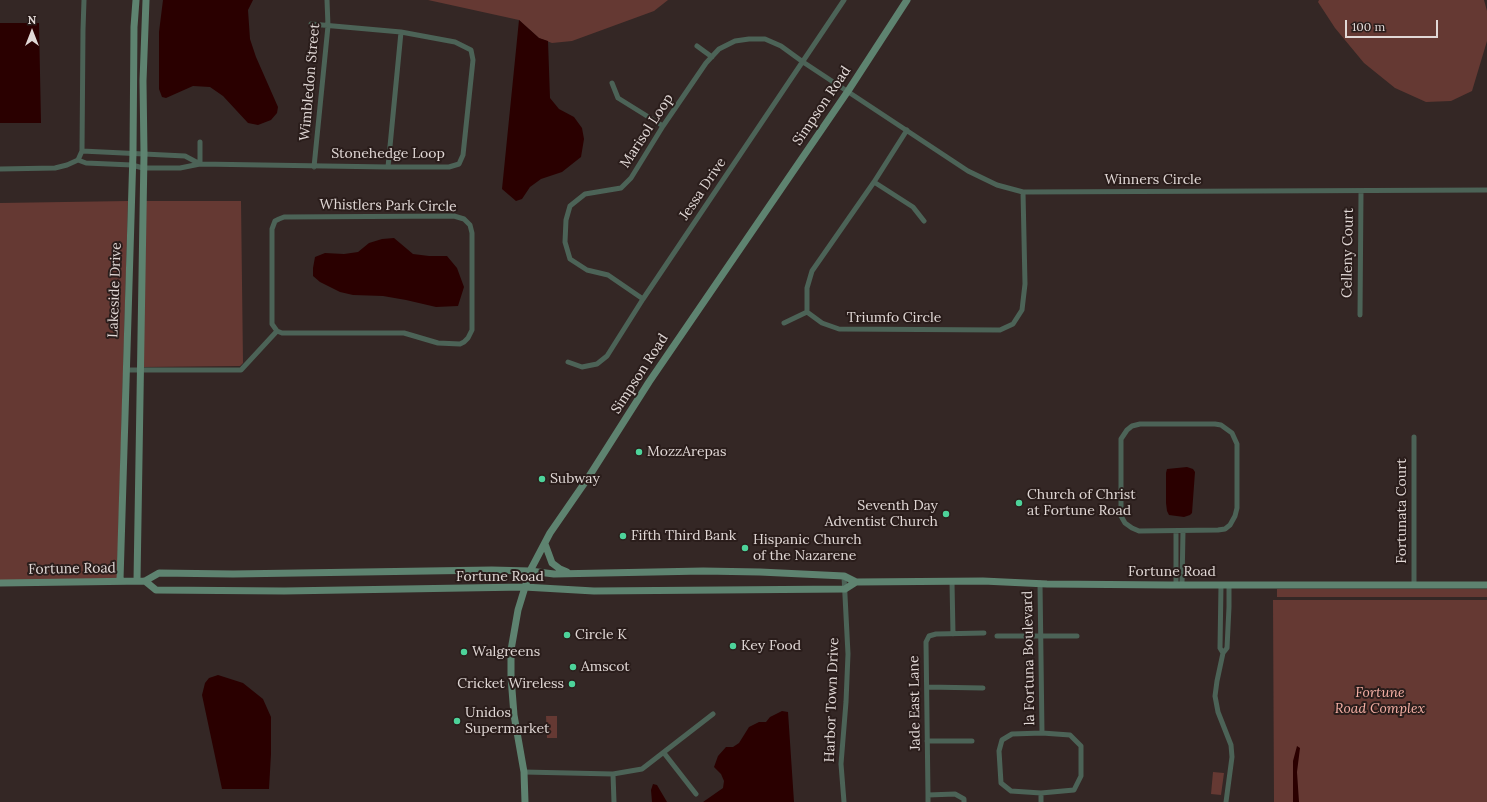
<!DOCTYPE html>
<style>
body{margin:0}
#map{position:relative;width:1487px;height:802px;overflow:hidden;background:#342725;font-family:Lora,serif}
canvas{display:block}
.north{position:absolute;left:12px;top:12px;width:40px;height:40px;-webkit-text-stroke:3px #2a1d1b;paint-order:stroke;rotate:0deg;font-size:11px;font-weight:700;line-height:16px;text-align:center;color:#e1d8d6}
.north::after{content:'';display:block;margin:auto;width:14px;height:18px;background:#e1d8d6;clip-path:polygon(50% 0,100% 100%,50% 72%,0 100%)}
.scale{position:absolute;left:1345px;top:20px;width:93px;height:18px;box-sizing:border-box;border:2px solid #e1d8d6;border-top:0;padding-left:5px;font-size:12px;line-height:14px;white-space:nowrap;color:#e1d8d6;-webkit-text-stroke:3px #2a1d1b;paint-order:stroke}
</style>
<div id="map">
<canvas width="1487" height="802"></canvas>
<div class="north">N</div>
<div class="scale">100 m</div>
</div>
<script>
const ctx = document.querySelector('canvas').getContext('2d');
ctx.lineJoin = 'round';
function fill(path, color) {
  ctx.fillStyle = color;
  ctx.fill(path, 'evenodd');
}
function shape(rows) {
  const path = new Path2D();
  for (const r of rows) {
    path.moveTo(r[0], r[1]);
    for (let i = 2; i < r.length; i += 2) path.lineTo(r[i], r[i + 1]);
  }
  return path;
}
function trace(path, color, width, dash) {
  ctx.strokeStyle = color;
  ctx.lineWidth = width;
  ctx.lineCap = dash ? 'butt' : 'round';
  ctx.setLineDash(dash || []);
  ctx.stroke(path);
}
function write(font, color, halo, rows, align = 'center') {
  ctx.font = font + ' Lora,serif';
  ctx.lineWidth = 4;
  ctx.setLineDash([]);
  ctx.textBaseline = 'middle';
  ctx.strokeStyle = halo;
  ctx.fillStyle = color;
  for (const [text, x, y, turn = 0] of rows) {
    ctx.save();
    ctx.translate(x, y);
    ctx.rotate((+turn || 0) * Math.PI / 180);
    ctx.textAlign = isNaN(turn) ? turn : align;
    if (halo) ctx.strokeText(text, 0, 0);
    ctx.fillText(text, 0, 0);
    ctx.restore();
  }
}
fill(shape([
 [428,0,668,0,654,11,572,41,552,43,539,38,519,20],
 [1319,0,1484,0,1487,11,1487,41,1472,91,1451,101,1426,102,1395,88,1364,63,1335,28,1318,2],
 [128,201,117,581,0,581,0,203],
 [146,201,241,201,243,363,240,366,143,367],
 [1277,589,1487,589,1487,597,1277,597],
 [1273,600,1487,600,1487,802,1274,802],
 [546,716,557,716,557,738,547,738],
 [1213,772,1224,773,1221,795,1211,794]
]), '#653933');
fill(shape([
 [163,0,253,0,248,10,250,39,256,57,278,107,277,113,271,120,258,125,248,123,223,96,210,87,193,86,166,98,162,97,159,89,159,32],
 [519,20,539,38,548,41,550,98,559,109,574,117,582,128,584,139,581,157,562,172,541,179,530,187,522,199,516,201,502,189],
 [0,23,39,23,41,123,0,123],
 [394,238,413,254,429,256,447,256,457,268,464,287,458,306,436,307,406,300,383,296,353,295,340,292,320,282,313,276,313,268,315,257,325,253,344,254,358,252,369,243,382,239],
 [1187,467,1193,469,1195,472,1192,513,1190,515,1184,517,1169,515,1167,511,1166,503,1166,473,1167,469],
 [218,675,243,683,263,699,271,717,271,754,269,789,222,789,202,695,205,683,209,678],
 [782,711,788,712,794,802,703,802,723,788,724,781,721,774,714,767,718,756,726,747,733,747,739,743,749,727,759,722,766,722,770,717],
 [1297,746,1300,748,1297,772,1299,802,1293,802,1293,761],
 [653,784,657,785,667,802,652,802,651,790]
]), '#2a0000');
trace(shape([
 [697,46,712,57],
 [612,83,618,98,663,126],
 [907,130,874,182,812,271,807,288,807,312,822,323,839,329,1000,330,1013,324,1022,310,1025,284,1023,192],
 [82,151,185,156,200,164],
 [78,160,86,163,132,165,143,168,180,168,200,164,388,167,449,167,459,164,463,155,473,60,471,50,455,42,401,32,311,24],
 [200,164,200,142],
 [314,167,328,26,327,0],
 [388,167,401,32],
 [0,169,55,168,67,165,78,160,82,151,83,30,84,0],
 [874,182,913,207,924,221],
 [643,299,608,275,587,270,570,259,565,242,566,220,570,206,585,194,621,188,631,178,663,126,706,63,719,49,735,41,749,39,765,39,781,46,803,62,968,171,997,185,1023,192,1487,190],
 [1360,315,1361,192],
 [784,323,807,312],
 [568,362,582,367,597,364,607,356,643,299,844,0],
 [126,370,241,370,277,331,282,333,404,333,438,343,460,344,464,342,468,338,472,330,472,233,470,225,464,219,454,216,284,217,279,219,275,221,272,229,272,324,277,331],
 [1140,424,1215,424,1221,425,1232,433,1237,444,1237,508,1235,516,1230,525,1225,529,1218,530,1139,531,1132,528,1125,523,1121,516,1121,439,1127,430,1132,426,1140,424],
 [1414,437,1414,585],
 [952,582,953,634],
 [1040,583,1042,733,1070,735,1081,746,1081,776,1074,790,1041,793,1011,791,1001,783,999,751,1002,740,1012,734,1042,733],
 [1176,585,1176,531],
 [1182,585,1183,531],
 [1221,585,1220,648,1223,653],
 [997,636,1077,636],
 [927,687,983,688],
 [927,741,972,741],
 [664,753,696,794],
 [524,772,613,774,642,769,713,714],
 [613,774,614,802],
 [928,795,926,642,929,636,936,634,984,633],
 [844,802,841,764,846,702,848,654,844,576],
 [928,802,928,795,955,794,964,799,964,802],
 [1041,802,1041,793],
 [1226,802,1232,757,1231,745,1218,712,1215,696,1217,681,1223,653,1227,648,1229,607,1229,585]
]), '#4c6357', 5);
trace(shape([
 [545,544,552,563,560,569,567,572],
 [120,580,133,153,134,27,136,0],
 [137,580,144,154,143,81,146,0],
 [145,581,156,590,284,591,524,587,594,591,845,589,856,582],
 [0,583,145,581,159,573,233,574,492,570,530,571,554,574,703,571,760,572,844,576,856,582,983,581,1047,584,1170,585,1487,585],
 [525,802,524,772,514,715,511,677,511,650,518,610,530,571,550,533,588,478,649,382,848,91,907,0]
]), '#5e8370', 7);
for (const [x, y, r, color] of [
 [639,452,4,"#4dd39a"],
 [542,479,4,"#4dd39a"],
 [1019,503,4,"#4dd39a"],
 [946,514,4,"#4dd39a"],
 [623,536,4,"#4dd39a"],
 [745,548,4,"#4dd39a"],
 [567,635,4,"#4dd39a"],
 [733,646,4,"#4dd39a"],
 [464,652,4,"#4dd39a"],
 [573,667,4,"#4dd39a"],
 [572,684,4,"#4dd39a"],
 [457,721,4,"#4dd39a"]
]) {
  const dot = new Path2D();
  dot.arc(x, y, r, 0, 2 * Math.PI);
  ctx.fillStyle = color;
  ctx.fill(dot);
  trace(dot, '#2a1d1b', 1.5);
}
write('14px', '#e1d8d6', '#2a1d1b', [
 ["Wimbledon Street",310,82,-85],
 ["Simpson Road",822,106,-56],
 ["Marisol Loop",647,131,-57],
 ["Stonehedge Loop",388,154],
 ["Winners Circle",1153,180],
 ["Jessa Drive",703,189,-56],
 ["Whistlers Park Circle",388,206,1],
 ["Celleny Court",1348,253,-89],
 ["Lakeside Drive",115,290,-88],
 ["Triumfo Circle",894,318],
 ["Simpson Road",640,374,-57],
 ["Fortunata Court",1402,511,-90],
 ["Fortune Road",72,569,-1],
 ["Fortune Road",1172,572],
 ["Fortune Road",500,577],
 ["la Fortuna Boulevard",1029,658,-91],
 ["Harbor Town Drive",832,700,-88],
 ["Jade East Lane",915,703,-91]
]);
write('14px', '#e1d8d6', '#2a1d1b', [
 ["MozzArepas",647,452],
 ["Subway",550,479],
 ["Church of Christ",1027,495],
 ["at Fortune Road",1027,511],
 ["Seventh Day",938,506,"right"],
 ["Adventist Church",938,522,"right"],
 ["Fifth Third Bank",631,536],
 ["Hispanic Church",753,540],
 ["of the Nazarene",753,556],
 ["Circle K",575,635],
 ["Key Food",741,646],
 ["Walgreens",472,652],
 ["Amscot",581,667],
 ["Cricket Wireless",564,684,"right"],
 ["Unidos",465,713],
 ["Supermarket",465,729]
], 'left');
write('italic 14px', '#f5b0a5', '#2a1d1b', [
 ["Fortune",1380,693],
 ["Road Complex",1380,709]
]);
</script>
